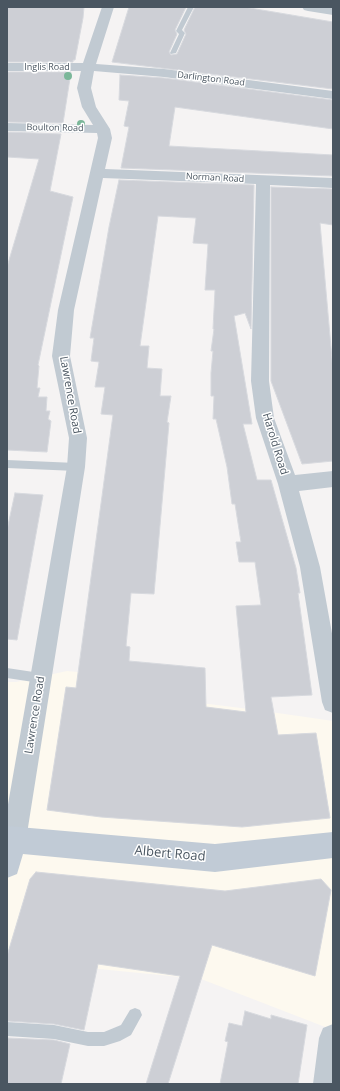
<!DOCTYPE html>
<style>
body{margin:0}
#map{position:relative;width:340px;height:1091px;overflow:hidden;background:#f5f3f3;font-family:"Open Sans",sans-serif}
canvas{display:block}
.frame{position:absolute;inset:0;border:8px solid #4a5661;pointer-events:none}
</style>
<div id="map">
<canvas width="340" height="1091"></canvas>
<div class="frame"></div>
</div>
<script>
const ctx = document.querySelector('canvas').getContext('2d');
ctx.lineJoin = 'round';
function fill(path, color) {
  ctx.fillStyle = color;
  ctx.fill(path, 'evenodd');
}
function shape(rows) {
  const path = new Path2D();
  for (const r of rows) {
    path.moveTo(r[0], r[1]);
    for (let i = 2; i < r.length; i += 2) path.lineTo(r[i], r[i + 1]);
  }
  return path;
}
function trace(path, color, width, dash) {
  ctx.strokeStyle = color;
  ctx.lineWidth = width;
  ctx.lineCap = dash ? 'butt' : 'round';
  ctx.setLineDash(dash || []);
  ctx.stroke(path);
}
function write(font, color, halo, rows, align = 'center') {
  ctx.font = font + ' "Open Sans",sans-serif';
  ctx.lineWidth = 3;
  ctx.setLineDash([]);
  ctx.textBaseline = 'middle';
  ctx.strokeStyle = halo;
  ctx.fillStyle = color;
  for (const [text, x, y, turn = 0] of rows) {
    ctx.save();
    ctx.translate(x, y);
    ctx.rotate((+turn || 0) * Math.PI / 180);
    ctx.textAlign = isNaN(turn) ? turn : align;
    if (halo) ctx.strokeText(text, 0, 0);
    ctx.fillText(text, 0, 0);
    ctx.restore();
  }
}
fill(shape([
 [67,671,121,676,120,693,257,710,333,721,333,1030,201,979,7,960,7,682,16,682]
]), '#fdf9ef');
const building = shape([
 [7,7,84,7,83,18,75,60,73,60,73,62,7,62,7,7],
 [129,7,186,7,175,30,177,34,169,52,171,55,177,54,186,34,184,30,195,7,244,7,333,22,333,89,112,62,129,7],
 [7,72,71,72,63,123,7,122,7,72],
 [120,75,164,78,333,100,333,129,175,107,169,146,333,155,333,176,121,168,129,127,124,126,129,101,119,100,120,75],
 [7,132,61,134,50,191,73,197,38,365,39,366,37,388,40,388,38,397,47,397,46,411,50,411,48,419,51,421,47,452,7,450,7,267,39,159,7,157,7,132],
 [119,180,254,185,251,329,245,313,234,316,252,424,243,424,257,480,271,480,296,568,300,593,298,593,312,695,271,697,278,735,316,733,330,818,242,827,101,817,47,810,66,687,76,688,113,415,101,414,105,387,95,387,99,362,91,361,94,338,90,338,109,227,119,180],
 [158,216,196,218,193,243,208,244,205,290,215,290,213,329,214,329,211,351,213,351,211,373,211,396,214,396,213,419,216,419,227,467,232,504,235,504,241,542,236,542,239,562,255,562,261,605,236,606,246,712,206,707,205,668,129,661,130,647,126,646,131,593,154,594,169,423,167,422,171,396,160,396,162,369,147,368,149,346,140,346,158,216],
 [271,187,333,189,333,225,320,223,333,370,333,461,302,464,271,381,271,187],
 [15,493,43,495,17,640,7,639,7,530,15,493],
 [36,872,225,891,321,879,331,890,315,976,212,945,168,1084,146,1084,180,976,98,964,84,1030,54,1024,7,1021,7,956,30,879,36,872],
 [245,1011,271,1019,271,1015,307,1025,298,1084,220,1084,228,1042,225,1041,229,1023,242,1026,245,1011],
 [7,1038,54,1040,70,1044,61,1084,7,1084,7,1038]
]);
fill(building, '#cdcfd5');
trace(building, '#d7d9de', 1);
fill(shape([
 [188,7,194,7,182,30,185,33,176,53,171,54,170,53,179,34,176,31,188,7],
 [7,460,76,463,79,464,81,467,79,470,76,471,7,468,7,460],
 [7,668,40,673,44,674,45,678,44,682,40,683,7,678,7,668],
 [135,1008,140,1010,142,1015,131,1035,120,1041,104,1046,88,1046,54,1039,7,1036,7,1022,54,1025,88,1032,104,1032,121,1025,130,1010,135,1008]
]), '#c1cad2');
fill(shape([
 [102,7,114,7,96,64,164,69,333,91,333,99,164,77,94,71,91,88,96,107,110,129,112,138,105,169,333,178,333,188,270,185,269,381,274,418,295,475,333,471,333,487,299,491,320,567,333,639,333,713,325,710,322,702,300,567,278,484,256,418,251,381,256,184,103,178,74,310,70,356,87,438,85,467,26,840,23,849,14,852,7,849,7,810,67,467,69,438,52,356,58,310,98,138,97,133,7,131,7,123,93,125,82,107,77,88,81,71,7,71,7,63,83,63,102,7],
 [302,7,333,7,333,15,308,11,304,10,302,7],
 [333,1024,333,1084,313,1084,319,1038,323,1028,333,1024]
]), '#c1cad2');
fill(shape([
 [7,826,215,844,333,832,333,858,215,872,23,854,17,874,7,878,7,826]
]), '#c1cbd6');
ctx.fillStyle = '#7bb799';
for (const [x, y] of [
 [68,76],
 [81,124]
]) {
  ctx.beginPath();
  ctx.arc(x, y, 4, 0, 2 * Math.PI);
  ctx.fill();
}
write('9px', '#4a5661', '#fff', [
 ["Inglis Road",47,67],
 ["Darlington Road",211,79,7],
 ["Boulton Road",55,128,1],
 ["Norman Road",215,178,3]
]);
write('11px', '#4a5661', '#fff', [
 ["Lawrence Road",70,395,80],
 ["Harold Road",275,444,73],
 ["Lawrence Road",35,715,-81]
]);
write('13px', '#4a5661', '#fff', [
 ["Albert Road",170,854,5]
]);
</script>
